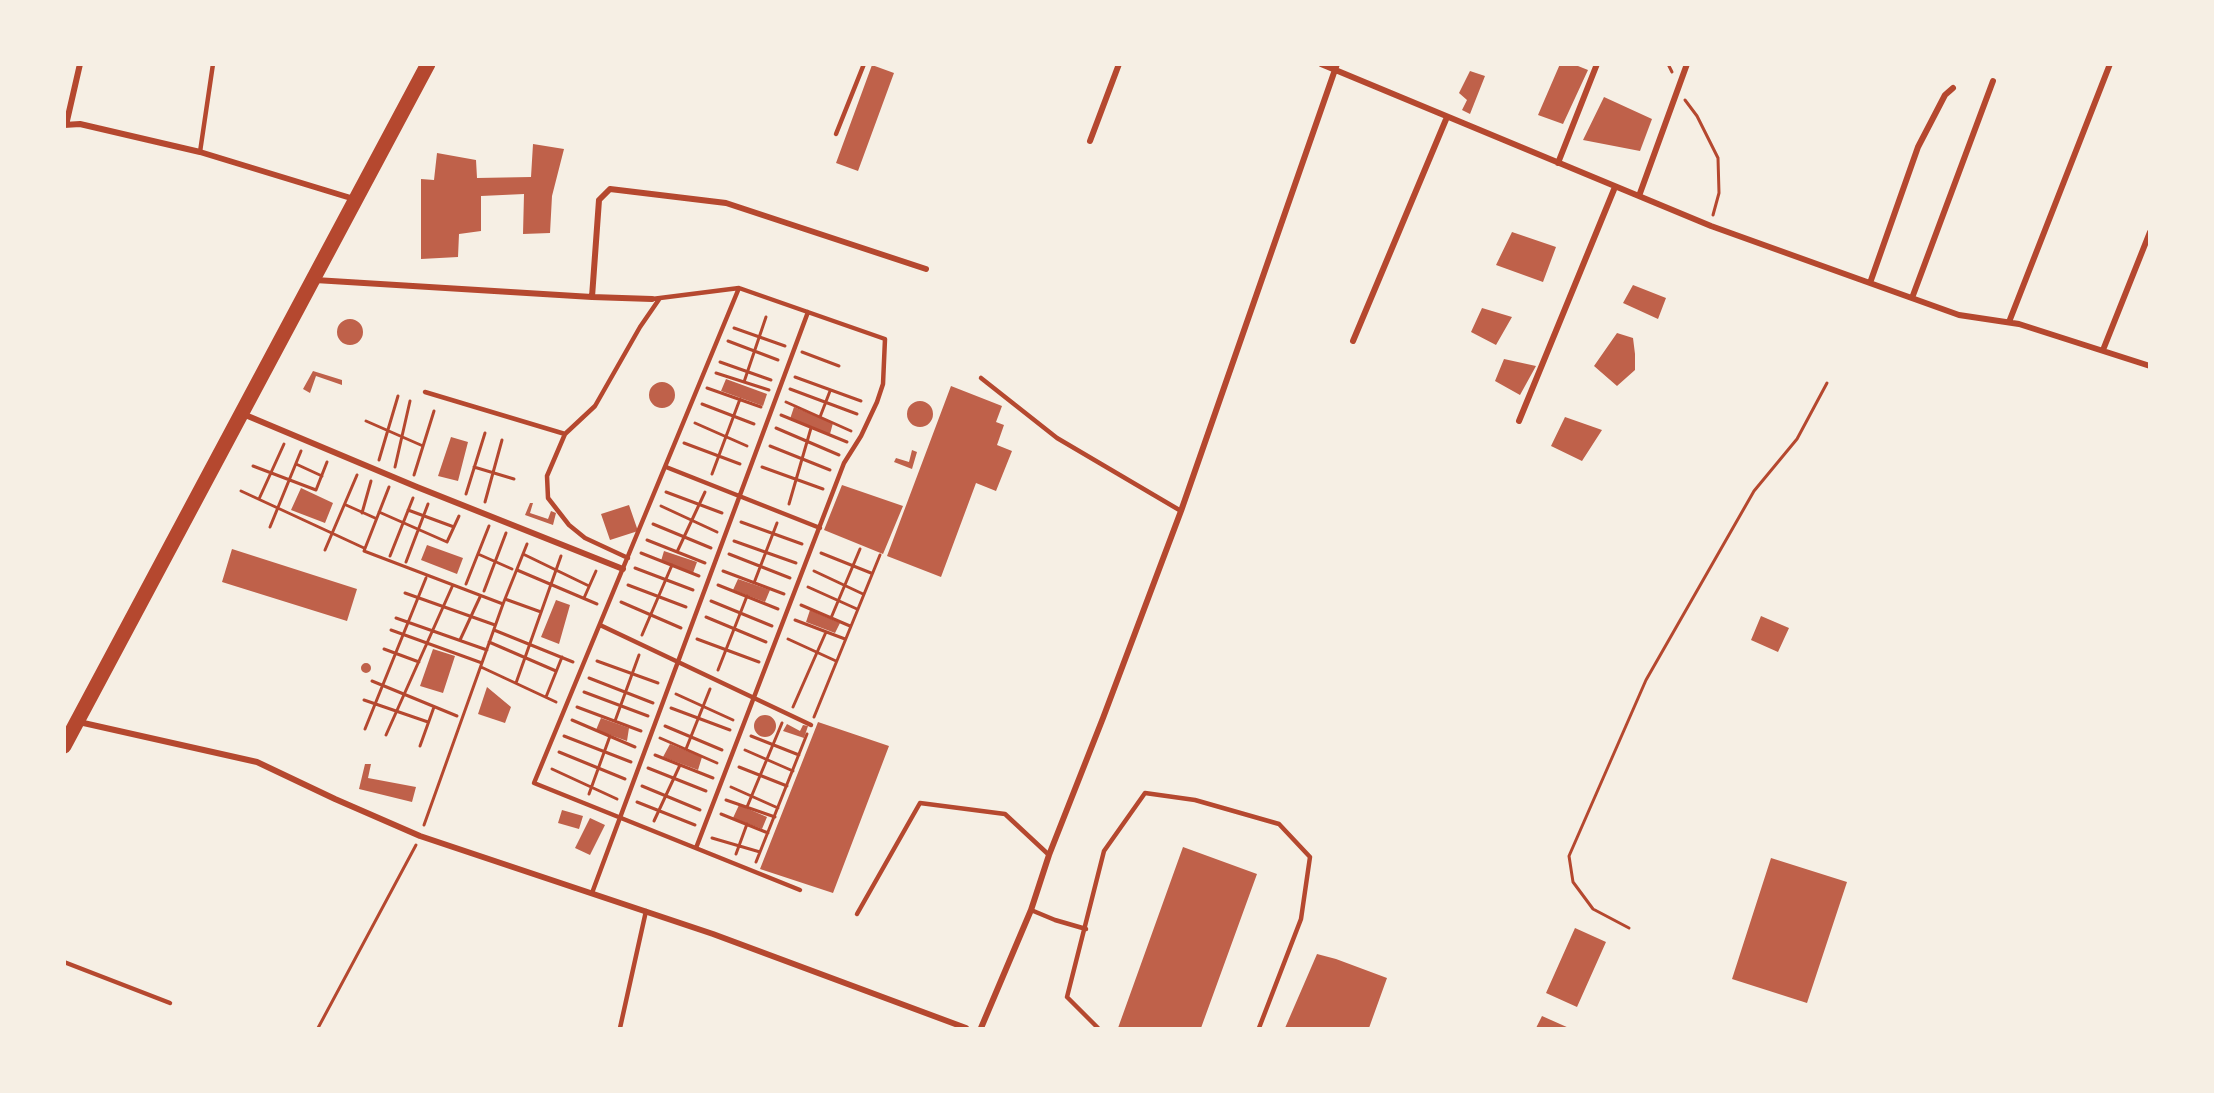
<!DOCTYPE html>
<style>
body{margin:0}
#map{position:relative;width:2214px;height:1093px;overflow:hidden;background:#f6efe4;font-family:"Titillium Web",sans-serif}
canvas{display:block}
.frame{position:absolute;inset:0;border:66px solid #f6efe4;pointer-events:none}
</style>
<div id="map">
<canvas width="2214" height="1093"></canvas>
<div class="frame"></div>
</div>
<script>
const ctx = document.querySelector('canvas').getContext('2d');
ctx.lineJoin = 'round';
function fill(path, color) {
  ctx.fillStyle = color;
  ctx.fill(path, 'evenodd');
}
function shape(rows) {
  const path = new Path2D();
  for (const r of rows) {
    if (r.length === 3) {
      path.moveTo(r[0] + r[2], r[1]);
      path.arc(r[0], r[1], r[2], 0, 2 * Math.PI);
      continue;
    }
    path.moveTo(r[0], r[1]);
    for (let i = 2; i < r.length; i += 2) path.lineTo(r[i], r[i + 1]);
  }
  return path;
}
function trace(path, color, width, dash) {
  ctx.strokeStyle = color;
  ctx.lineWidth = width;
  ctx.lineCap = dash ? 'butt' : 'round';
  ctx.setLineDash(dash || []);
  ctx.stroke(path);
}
fill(shape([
 [1560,64,1573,64,1588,70,1563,124,1538,115],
 [872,65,894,73,858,171,836,163],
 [1470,71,1485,76,1470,114,1462,110,1467,100,1459,93],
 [1604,97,1652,119,1640,151,1583,140],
 [533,144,564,149,552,196,550,233,523,234,524,194,481,196,481,231,459,234,458,257,421,259,421,179,434,180,437,153,476,160,477,178,531,177],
 [1512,232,1556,247,1543,282,1496,265],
 [1633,285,1666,298,1658,319,1623,303],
 [1482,308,1512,317,1496,345,1471,332],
 [350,332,13],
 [1617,333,1633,338,1635,354,1635,370,1617,386,1594,366],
 [1504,359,1536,366,1520,395,1495,381],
 [313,371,342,380,342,385,316,376,310,393,303,389],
 [726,379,767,394,763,406,721,391],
 [662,395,13],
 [951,386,1002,406,996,422,1004,425,997,445,1012,451,996,491,976,483,941,577,887,556],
 [920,414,13],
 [794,407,833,423,830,434,790,419],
 [1565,417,1602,430,1582,461,1551,446],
 [451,437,468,442,458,481,438,476],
 [912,450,917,452,912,469,894,462,896,458,909,462],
 [842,485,903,506,883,554,824,530],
 [301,488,333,503,325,523,291,510],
 [530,503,533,503,530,513,548,519,551,511,556,513,553,525,525,515],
 [629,505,638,531,610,540,601,514],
 [427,545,463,558,457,574,421,560],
 [232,549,357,589,347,621,222,582],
 [664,551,697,562,693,573,661,561],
 [738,579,770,590,765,602,733,590],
 [556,600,570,605,559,644,541,637],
 [810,610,840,623,835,633,806,622],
 [1761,616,1789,628,1778,652,1751,640],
 [433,649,455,656,443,693,420,686],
 [366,668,5],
 [487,687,511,707,505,723,478,714],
 [765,726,11],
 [601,718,629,728,627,741,596,730],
 [818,722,889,746,833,893,760,869],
 [787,724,800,731,803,725,808,726,804,738,783,731],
 [670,744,702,757,698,770,663,757],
 [365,764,371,764,368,778,416,787,412,802,359,789],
 [739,805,767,817,762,829,733,818],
 [562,810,583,816,579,829,558,823],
 [590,818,605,825,590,855,575,848],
 [1183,847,1257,874,1201,1028,1118,1028],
 [1771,858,1847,882,1807,1003,1732,979],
 [1575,928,1606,942,1577,1007,1546,993],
 [1317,954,1336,959,1387,978,1369,1028,1285,1028],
 [1542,1016,1569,1028,1536,1028]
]), '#bf614a');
trace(shape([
 [1668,64,1672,72],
 [1685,100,1697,116,1718,158,1719,193,1713,215],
 [734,328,785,346],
 [728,341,778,360],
 [802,352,839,366],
 [720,362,771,380],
 [716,373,769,390],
 [795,377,861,401],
 [744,382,766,317],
 [707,388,761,407],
 [790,389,857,414],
 [786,402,851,431],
 [702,404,754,424],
 [781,415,847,442],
 [820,417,830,391],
 [366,421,423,446],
 [695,423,747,446],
 [776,428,839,455],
 [684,443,740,464],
 [770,446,830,470],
 [379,460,398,396],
 [296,464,322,476],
 [253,466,316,490,327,462],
 [395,467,410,401],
 [474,467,514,479],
 [762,467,823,489],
 [712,474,740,399],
 [414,475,434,411],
 [389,487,364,551,503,604],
 [241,491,364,548],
 [666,492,722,513],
 [466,494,485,433],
 [259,499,284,444],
 [485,502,502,440],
 [789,504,811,428],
 [346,505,375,518],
 [661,506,717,532],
 [408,510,454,527],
 [379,512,447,542,459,516],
 [362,513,371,481],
 [741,522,802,544],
 [653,524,711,548],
 [270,527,301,451],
 [647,540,705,563],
 [734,541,796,563],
 [325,550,357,475],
 [677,552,705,492],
 [641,553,699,576],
 [821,553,871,573],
 [478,554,512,569],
 [523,554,589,586],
 [729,554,790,578],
 [390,556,413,498],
 [406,562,428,504],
 [635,568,693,590],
 [517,570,597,604],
 [723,571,784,594],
 [814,571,863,594],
 [754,583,777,523],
 [466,584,489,526],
 [628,585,686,607],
 [718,585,778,609],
 [808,587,857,609],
 [484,591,506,533],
 [405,593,495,625],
 [584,598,596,571],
 [505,599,541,612],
 [711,601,772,626],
 [621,602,681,628],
 [801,605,850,626],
 [706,617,766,642],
 [396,618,487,650],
 [831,618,860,549],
 [795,620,845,639],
 [391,630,482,663],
 [494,630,573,662],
 [642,635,672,565],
 [697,639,759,662],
 [788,639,836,661],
 [460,640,480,597],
 [489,642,556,671],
 [384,649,419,662],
 [597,661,658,683],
 [481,667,556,702],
 [718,670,747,596],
 [589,678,653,703],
 [372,681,457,716],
 [516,683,561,556],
 [584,692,648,716],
 [676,694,733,720],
 [546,697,562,657],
 [364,700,428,722],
 [577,707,641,731],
 [793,707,826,632],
 [671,708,730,730],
 [814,717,880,555],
 [572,720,635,747],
 [615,721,639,655],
 [665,726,722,750],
 [365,729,426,578],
 [386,735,452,587],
 [564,736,631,762],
 [751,736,799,755],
 [660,738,717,763],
 [420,746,434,707],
 [686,749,710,689],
 [745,750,793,771],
 [559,752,625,779],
 [655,755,713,778],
 [739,767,787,786],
 [648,768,706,791],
 [552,769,617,799],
 [642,786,700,810],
 [731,787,778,808],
 [589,794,610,736],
 [726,800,775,817],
 [637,802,695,825],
 [747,807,782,723],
 [721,814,768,833],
 [654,821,680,765],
 [424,825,503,604,527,544],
 [712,838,760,852],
 [736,854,747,824],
 [756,862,807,734],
 [1629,928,1593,909,1573,882,1569,856,1646,680,1754,491,1797,439,1827,383],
 [318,1028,416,845]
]), '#b5482f', 3);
trace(shape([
 [836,134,864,64],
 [200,152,213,64],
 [739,288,534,783,800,890],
 [652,299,739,288,885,339,883,384,877,402,861,436,844,463,696,848],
 [981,378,1057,438,1181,511],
 [425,392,565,434,595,406,640,327,660,298],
 [565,434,547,476,548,498,569,525,585,538,628,558],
 [666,467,820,528],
 [600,625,811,725],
 [592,893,808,312],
 [1031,910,1055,920,1086,929],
 [857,914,920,803,1005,814,1049,855],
 [64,962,170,1003],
 [620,1028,646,911],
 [1098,1028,1067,997,1104,851,1145,793,1195,800,1279,824,1310,857,1301,919,1259,1028]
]), '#b5482f', 4.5);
trace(shape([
 [1321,64,1711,226,1959,315,2019,324,2150,366],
 [64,125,80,124,200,152,354,199],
 [66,125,80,64],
 [1090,141,1119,64],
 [1558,163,1597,64],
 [1639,196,1687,64],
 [315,280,592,297,652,299],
 [1870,283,1918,147,1945,95,1953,88],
 [592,297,599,200,610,189,726,203,926,269],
 [1912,298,1993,81],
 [2009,322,2110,64],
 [1353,341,1447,117],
 [2103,350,2150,232],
 [243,414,417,487,623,569],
 [1519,421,1615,187],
 [79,722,257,762,335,799,420,836,713,934,966,1028],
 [981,1028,1031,910,1049,855,1103,718,1181,511,1337,64]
]), '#b5482f', 6);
trace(shape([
 [64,746,428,64]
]), '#b5482f', 15);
</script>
